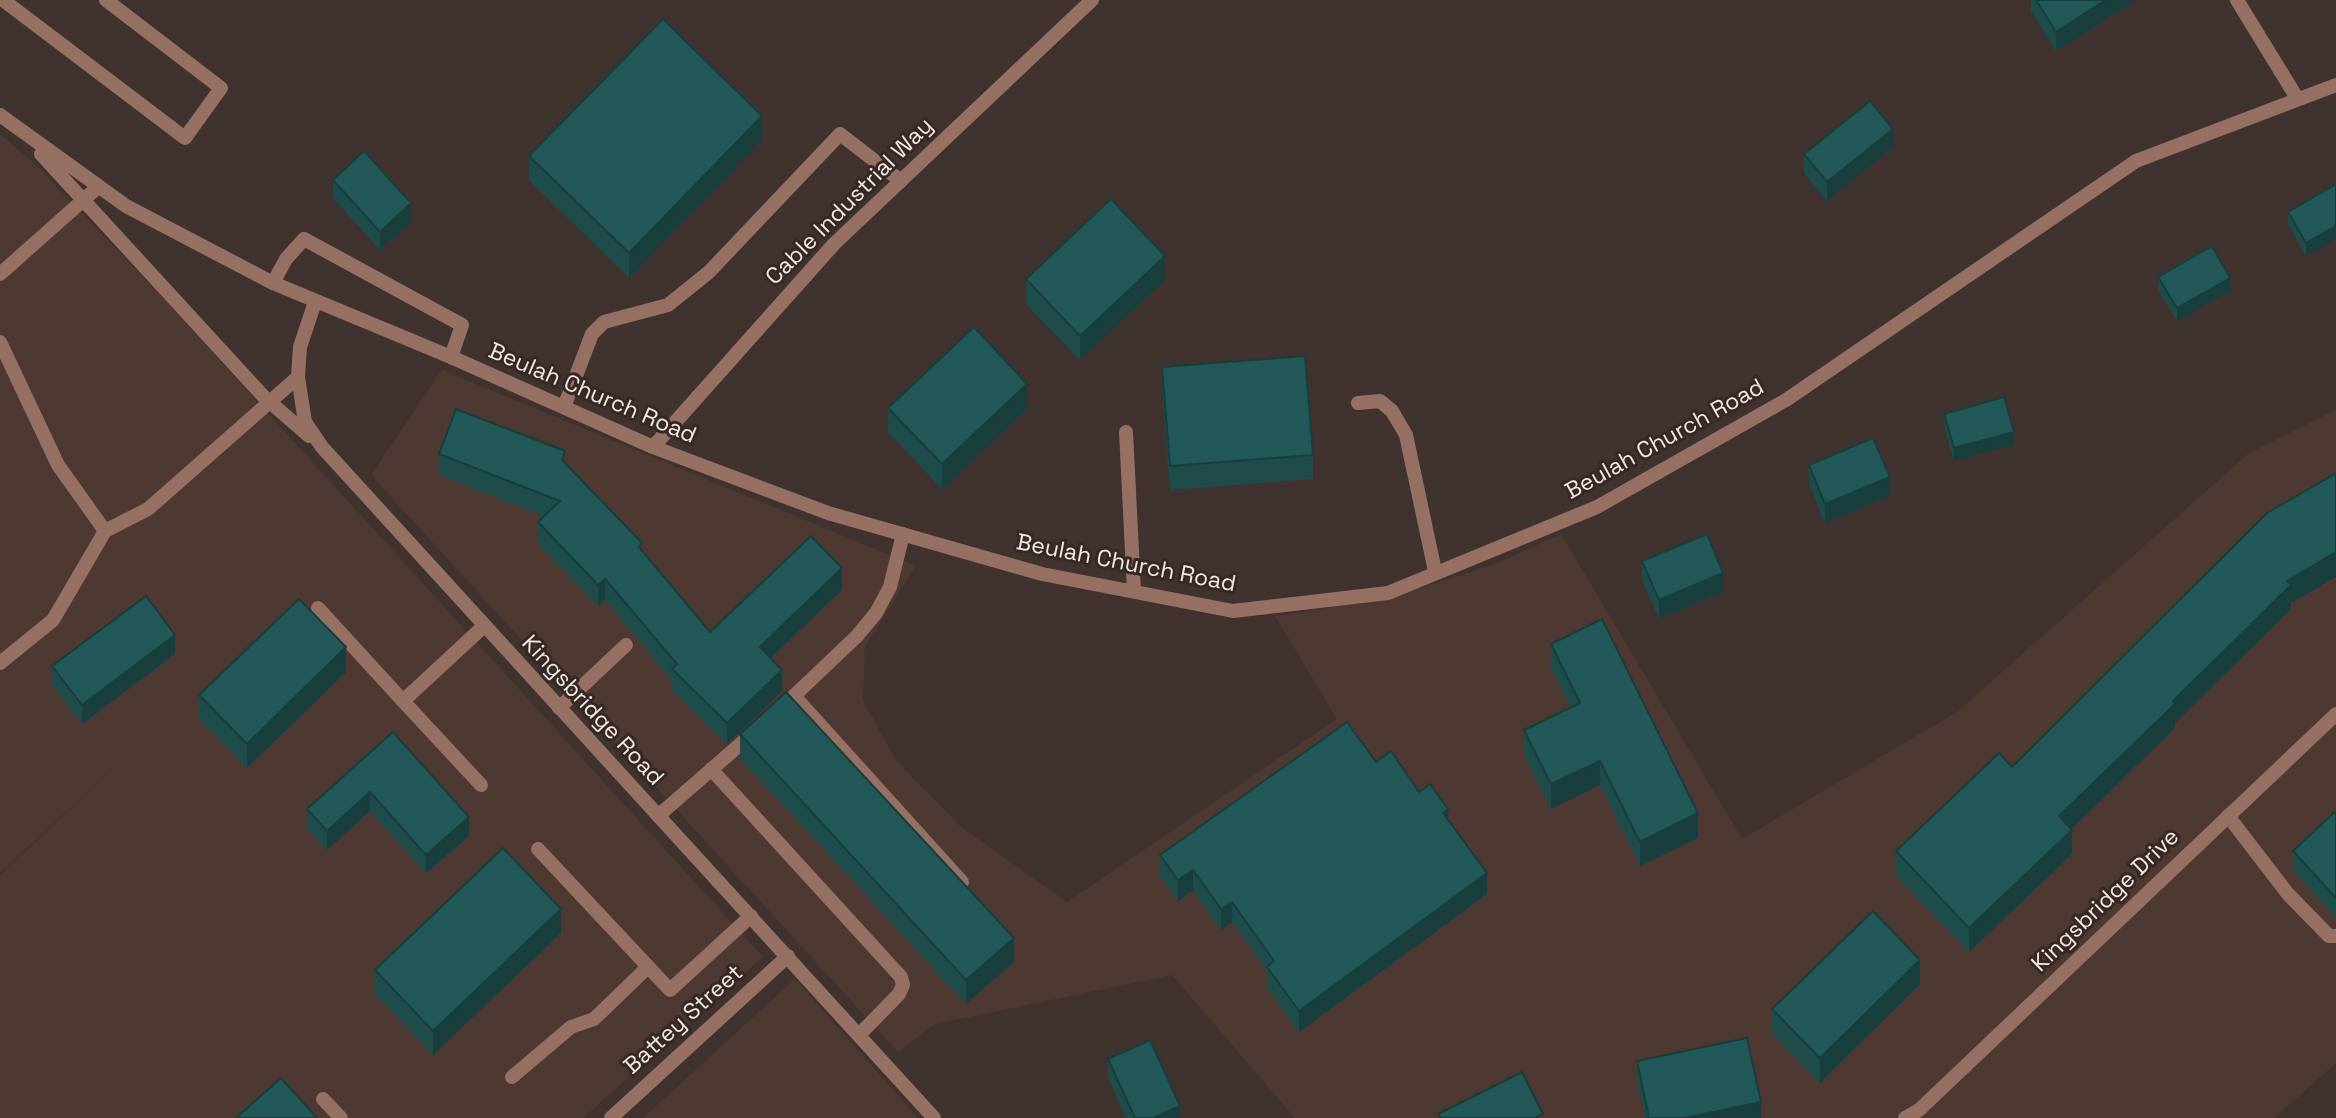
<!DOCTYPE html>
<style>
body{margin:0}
canvas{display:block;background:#40322e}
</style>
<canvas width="2336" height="1118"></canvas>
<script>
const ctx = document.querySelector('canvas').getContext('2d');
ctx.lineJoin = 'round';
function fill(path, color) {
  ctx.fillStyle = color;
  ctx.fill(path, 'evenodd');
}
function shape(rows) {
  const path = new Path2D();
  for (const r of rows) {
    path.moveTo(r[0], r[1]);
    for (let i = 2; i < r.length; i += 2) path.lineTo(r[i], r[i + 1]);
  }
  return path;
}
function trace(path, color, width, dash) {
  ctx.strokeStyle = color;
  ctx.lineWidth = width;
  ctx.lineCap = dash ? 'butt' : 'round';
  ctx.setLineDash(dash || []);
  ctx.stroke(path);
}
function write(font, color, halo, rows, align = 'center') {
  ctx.font = font + ' "Space Grotesk",sans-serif';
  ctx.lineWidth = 6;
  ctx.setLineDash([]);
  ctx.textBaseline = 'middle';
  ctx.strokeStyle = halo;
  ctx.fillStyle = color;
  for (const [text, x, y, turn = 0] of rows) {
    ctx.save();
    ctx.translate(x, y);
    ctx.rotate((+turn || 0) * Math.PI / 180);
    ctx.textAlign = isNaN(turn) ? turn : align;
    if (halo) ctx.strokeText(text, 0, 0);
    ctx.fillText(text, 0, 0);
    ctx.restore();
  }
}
fill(shape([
 [0,134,37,166,163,298,763,957,583,1118,0,1118,0,875,151,733,0,873],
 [442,370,916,566,865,646,863,700,895,759,961,827,1067,902,1337,719,1275,616,1367,602,1437,583,1500,562,1561,534,1742,839,1957,712,2248,454,2336,410,2336,1063,2274,1118,1295,1118,1172,975,935,1024,898,1052,371,475],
 [795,979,918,1118,643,1118]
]), '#4d3932');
trace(shape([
 [3,0,185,138,221,88,106,0],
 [2237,0,2297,98],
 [0,274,98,187],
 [273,283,286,259,304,239,462,325,451,357],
 [0,342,58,465,105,531,53,620,0,663],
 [1358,403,1380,401,1392,411,1406,435,1435,571],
 [564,407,592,334,604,322,668,305,709,272,840,134,901,181],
 [1126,432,1134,591],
 [105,531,148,509,298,377],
 [318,608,403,701,484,626],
 [794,696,962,882],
 [403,701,481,785],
 [559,708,626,645],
 [778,711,857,636,876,613,890,587,903,534],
 [711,769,901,977,903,985,899,994,859,1035],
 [658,816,752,734],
 [2228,816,2288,894,2329,936,2336,936],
 [538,849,670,990,751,916],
 [512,1077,571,1027,594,1019,648,967],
 [323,1099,341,1118]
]), '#977064', 14);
trace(shape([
 [653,447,834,244,1092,0],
 [611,1118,788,956],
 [1905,1118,1919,1110,2336,714]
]), '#977064', 14);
trace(shape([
 [0,115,126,206,273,283,451,357,653,447,828,513,1042,574,1233,611,1388,593,1597,507,1786,400,2136,161,2336,85],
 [41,154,264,397,309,436],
 [315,302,300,347,298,377,305,422,322,447,934,1118]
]), '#977064', 14);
fill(shape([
 [2031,0,2136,0,2056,51,2031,11],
 [762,140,629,278,529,180,529,156],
 [1893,147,1827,201,1804,173,1804,154],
 [333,180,411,222,380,250,333,198],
 [2336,184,2306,256,2288,224,2288,212],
 [2158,277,2230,291,2177,321,2158,290],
 [1026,279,1165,280,1080,360,1026,304],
 [1162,367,1313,455,1313,479,1170,490,1162,391],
 [888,408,1027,409,942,489,888,432],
 [1944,414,2014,445,1954,461,1944,426],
 [439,454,565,463,642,551,710,632,842,590,771,658,782,691,727,744,672,690,672,680,605,600,598,606,538,544,538,522,544,516,439,475],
 [1809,465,1890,496,1825,523,1809,484],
 [2336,473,2336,577,2291,603,2291,609,2175,723,2175,728,2071,829,2072,854,1969,952,1896,875,1896,851,2012,767],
 [1642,561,1723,592,1659,619,1642,580],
 [1551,644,1698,838,1640,866,1600,785,1551,809,1524,755,1524,730,1571,707,1551,668],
 [175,654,82,724,52,685,52,666],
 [346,672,247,768,199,719,199,695],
 [393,732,469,836,426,873,370,811,327,850,307,828,307,809],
 [740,734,1014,962,966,1004,740,758],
 [1376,762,1419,792,1448,821,1487,894,1299,1032,1267,988,1267,971,1232,922,1221,930,1193,890,1178,901,1160,876,1160,855],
 [2336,811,2336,917,2293,870,2293,851],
 [561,933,433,1055,375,994,375,970],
 [1920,984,1820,1083,1772,1033,1772,1009],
 [1108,1059,1180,1118,1126,1118,1108,1078],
 [1637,1061,1761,1118,1645,1118,1637,1080]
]), '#1d4c4b');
fill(shape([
 [2106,0,2136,0,2056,51,2056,32],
 [762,116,762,140,629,278,629,253],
 [1893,129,1893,147,1827,201,1827,182],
 [411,203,411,222,380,250,380,232],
 [2336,226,2336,239,2306,256,2306,243],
 [1165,256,1165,280,1080,360,1080,336],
 [2230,278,2230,291,2177,321,2177,308],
 [1027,384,1027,409,942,489,942,464],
 [2014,432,2014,445,1954,461,1954,448],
 [1890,477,1890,496,1825,523,1825,504],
 [2336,552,2336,577,2291,603,2291,609,2175,723,2175,728,2059,841,2059,816,2173,701,2287,581],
 [842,568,842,590,760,668,760,647],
 [1723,573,1723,592,1659,619,1659,600],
 [605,579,605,600,598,606,598,585],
 [175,635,175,654,82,724,82,705],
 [346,647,346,672,247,768,247,744],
 [782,670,782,691,727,744,727,723],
 [1600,761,1600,785,1551,809,1551,784],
 [370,792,370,811,327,850,327,831],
 [1448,809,1448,830,1443,813],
 [1698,813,1698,838,1640,866,1640,842],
 [469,817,469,836,426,873,426,855],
 [2072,830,2072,854,1969,952,1969,928],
 [1193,870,1193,890,1178,901,1178,880],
 [1487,873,1487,894,1299,1032,1299,1011],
 [1232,902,1232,922,1221,930,1221,909],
 [561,909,561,933,433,1055,433,1031],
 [1014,938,1014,962,966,1004,966,980],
 [1920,960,1920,984,1820,1083,1820,1058],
 [1761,1102,1761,1118,1685,1118],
 [1180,1106,1180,1118,1153,1118]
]), '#183e3d');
const building = shape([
 [2036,0,2106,0,2056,32,2036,0],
 [663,19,762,116,629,253,529,156,663,19],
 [1870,101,1893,129,1827,182,1804,154,1870,101],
 [364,151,411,203,380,232,333,180,364,151],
 [2336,184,2336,226,2306,243,2288,212,2336,184],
 [1111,199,1165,256,1080,336,1026,279,1111,199],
 [2212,246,2230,278,2177,308,2158,277,2212,246],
 [974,327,1027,384,942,464,888,408,974,327],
 [1305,356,1313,455,1170,466,1162,367,1305,356],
 [2004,397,2014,432,1954,448,1944,414,2004,397],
 [456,409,565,451,562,460,642,543,639,547,710,632,811,536,842,568,760,647,782,670,727,723,672,669,677,664,605,579,598,585,538,522,560,501,439,454,456,409],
 [1873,438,1890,477,1825,504,1809,465,1873,438],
 [2336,473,2336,552,2287,581,2291,585,2173,701,2175,704,2059,816,2072,830,1969,928,1896,851,1999,753,2012,767,2267,513,2336,473],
 [1707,534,1723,573,1659,600,1642,561,1707,534],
 [146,596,175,635,82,705,52,666,146,596],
 [299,599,346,647,247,744,199,695,299,599],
 [1602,619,1698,813,1640,842,1600,761,1551,784,1524,730,1580,703,1551,644,1602,619],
 [786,692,1014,938,966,980,740,734,786,692],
 [1347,722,1376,762,1391,751,1419,792,1430,784,1448,809,1443,813,1487,873,1299,1011,1267,967,1274,961,1232,902,1221,909,1193,870,1178,880,1160,855,1347,722],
 [393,732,469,817,426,855,370,792,327,831,307,809,393,732],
 [2336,811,2336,898,2293,851,2336,811],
 [503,848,561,909,433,1031,375,970,503,848],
 [1873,911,1920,960,1820,1058,1772,1009,1873,911],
 [1747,1038,1761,1102,1685,1118,1649,1118,1637,1061,1747,1038],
 [1150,1040,1180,1106,1153,1118,1135,1118,1108,1059,1150,1040],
 [1522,1072,1543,1114,1535,1118,1441,1118,1438,1114,1522,1072],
 [281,1078,317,1118,236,1118,281,1078]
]);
fill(building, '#225857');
trace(building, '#183e3d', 2);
write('23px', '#f2e8e6', '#362824', [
 ["Cable Industrial Way",850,202,-45],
 ["Beulah Church Road",592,394,23],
 ["Beulah Church Road",1665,440,-29],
 ["Beulah Church Road",1126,564,11],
 ["Kingsbridge Road",592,711,47],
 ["Kingsbridge Drive",2106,901,-44],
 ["Battey Street",684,1020,-42]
]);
</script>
